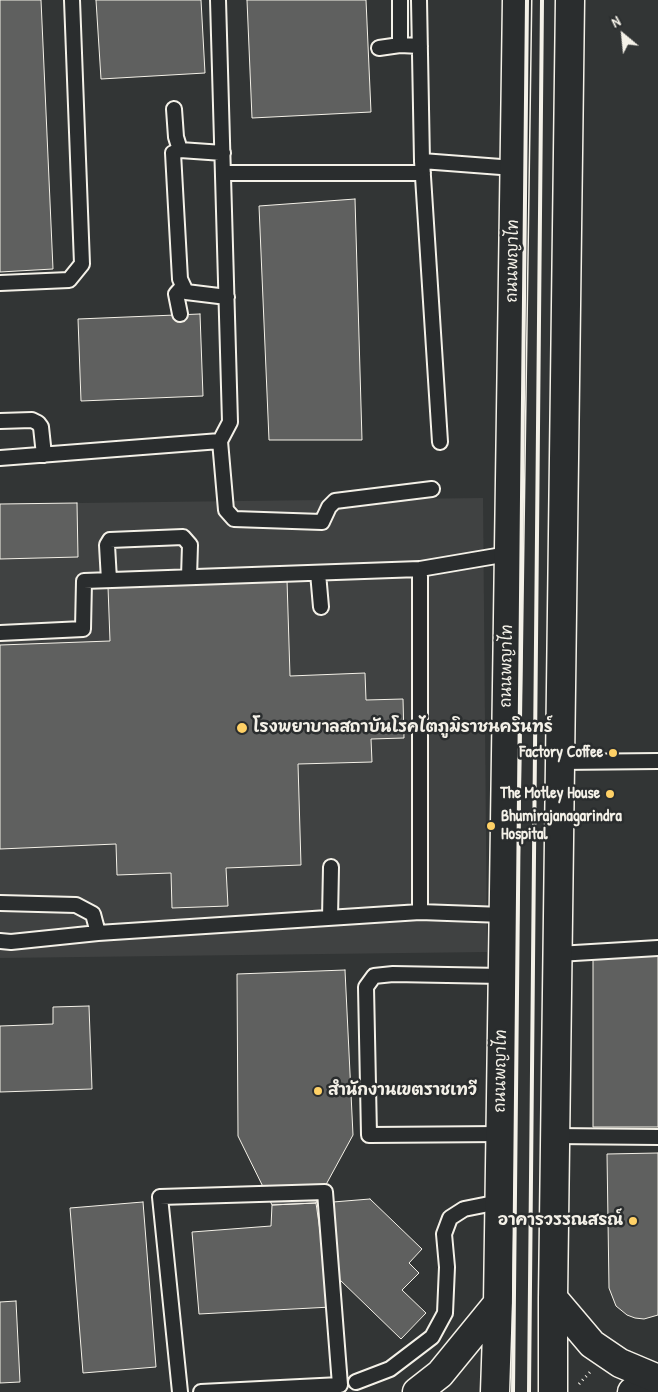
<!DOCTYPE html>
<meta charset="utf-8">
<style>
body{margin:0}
#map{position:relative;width:658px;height:1392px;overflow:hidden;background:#323535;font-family:"Patrick Hand",sans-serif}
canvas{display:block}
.north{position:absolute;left:598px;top:10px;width:50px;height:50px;-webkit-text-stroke:4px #2a2d2e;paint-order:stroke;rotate:332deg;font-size:14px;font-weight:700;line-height:20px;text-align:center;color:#f4f1e8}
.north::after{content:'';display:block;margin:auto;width:18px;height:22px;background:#f4f1e8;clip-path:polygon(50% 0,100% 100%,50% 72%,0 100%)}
</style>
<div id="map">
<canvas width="658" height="1392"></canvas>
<div class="north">N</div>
</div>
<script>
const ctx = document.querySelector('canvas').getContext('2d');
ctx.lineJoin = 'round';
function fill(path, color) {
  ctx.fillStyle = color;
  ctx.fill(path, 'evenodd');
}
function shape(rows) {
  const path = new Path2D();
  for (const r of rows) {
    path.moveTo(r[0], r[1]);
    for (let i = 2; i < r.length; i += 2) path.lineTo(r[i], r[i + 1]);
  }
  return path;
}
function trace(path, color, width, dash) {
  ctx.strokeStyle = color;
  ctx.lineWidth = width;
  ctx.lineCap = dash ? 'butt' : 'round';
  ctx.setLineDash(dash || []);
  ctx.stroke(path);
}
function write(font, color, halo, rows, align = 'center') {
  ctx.font = font + ' "Patrick Hand","Playpen Sans Thai",sans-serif';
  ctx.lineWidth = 5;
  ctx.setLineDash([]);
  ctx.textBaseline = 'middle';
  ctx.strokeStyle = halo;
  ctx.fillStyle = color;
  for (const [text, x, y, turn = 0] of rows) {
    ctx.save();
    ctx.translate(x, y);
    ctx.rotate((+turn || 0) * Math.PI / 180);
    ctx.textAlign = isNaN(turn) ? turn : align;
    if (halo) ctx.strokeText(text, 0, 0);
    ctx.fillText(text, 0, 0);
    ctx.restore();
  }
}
fill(shape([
 [483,498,487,952,0,958,0,504]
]), '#404242');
const building = shape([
 [0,0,41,0,53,269,0,272,0,0],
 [96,0,201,0,205,73,101,79,96,0],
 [247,0,366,0,371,112,252,118,247,0],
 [355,199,362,440,269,440,259,206,355,199],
 [200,314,203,396,81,401,78,319,200,314],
 [77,503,78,557,0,559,0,504,77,503],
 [287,580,290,676,365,673,366,700,403,699,404,738,371,739,372,762,298,764,301,865,226,868,228,906,172,908,171,873,117,875,116,844,0,849,0,645,110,641,108,587,287,580],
 [593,956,658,956,658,1127,593,1127,593,956],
 [345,970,353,1135,316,1203,272,1205,238,1136,237,974,345,970],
 [89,1006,92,1089,0,1092,0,1026,53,1024,53,1007,89,1006],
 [658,1153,658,1315,644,1319,635,1318,627,1315,616,1306,609,1288,607,1154,658,1153],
 [370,1199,422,1249,409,1263,419,1273,402,1290,426,1313,401,1339,339,1279,333,1202,370,1199],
 [143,1202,156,1367,83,1373,70,1208,143,1202],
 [316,1203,331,1307,199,1314,192,1232,271,1226,272,1205,316,1203],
 [16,1301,20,1382,0,1383,0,1302,16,1301]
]);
fill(building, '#5f605f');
trace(building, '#f4f1e8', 1);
const service = shape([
 [218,0,230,422,220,441,226,510,234,519,322,522,329,507,335,501,432,489],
 [419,0,422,161,440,442],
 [400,45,400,0],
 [379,48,400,45,420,46],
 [174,109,176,137,180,150],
 [223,153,180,150,173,153,180,279,186,292,227,297],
 [422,161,514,168],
 [223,173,423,173],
 [0,283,69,280,82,264,72,0],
 [180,314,176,294,183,286],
 [0,421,32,420,38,423,41,427,44,455],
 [0,458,220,441],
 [318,573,321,607],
 [109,580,107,545,110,540,183,537,190,545,189,577],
 [0,633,83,629,84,581,420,569,508,554],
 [560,762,658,761],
 [0,903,76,905,93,914,98,933],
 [420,912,420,569],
 [330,918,331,867],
 [0,941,11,942,98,933,420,912,503,915],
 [558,954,658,948],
 [500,1134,369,1135,366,987,374,976,393,974,502,976],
 [555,1136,658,1137],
 [356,1382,390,1369,432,1337,445,1313,447,1267,444,1234,450,1218,464,1209,499,1202],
 [180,1392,160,1197,325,1192,340,1385,201,1392]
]);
const secondary = shape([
 [632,1392,658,1387]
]);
const primary = shape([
 [553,1298,592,1344,620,1363,658,1379],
 [417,1392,440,1374,498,1303],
 [495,1392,498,1303,517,0],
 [553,1392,553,1298,570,0]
]);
trace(service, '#f4f1e8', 18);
trace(secondary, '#f4f1e8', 31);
trace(primary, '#f4f1e8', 31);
trace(shape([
 [579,1384,590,1372]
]), '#f4f1e8', 3, [1, 4]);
trace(service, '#2a2d2e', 14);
trace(secondary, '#2a2d2e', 28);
trace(primary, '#2a2d2e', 28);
trace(shape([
 [513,1392,527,0],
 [529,1392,542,0]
]), '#f4f1e8', 4);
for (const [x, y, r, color] of [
 [242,728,6,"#ffd166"],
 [613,753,5,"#ffd166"],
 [610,794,5,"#ffd166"],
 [491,826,5,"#ffd166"],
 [318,1091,5,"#ffd166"],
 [633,1221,5,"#ffd166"]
]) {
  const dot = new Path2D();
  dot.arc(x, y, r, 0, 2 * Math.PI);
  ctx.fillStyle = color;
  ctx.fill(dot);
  trace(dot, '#2a2d2e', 2);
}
write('16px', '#f4f1e8', '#2a2d2e', [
 ["ถนนพญาไท",513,261,-89],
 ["ถนนพญาไท",507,666,-89],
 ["ถนนพญาไท",501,1071,-89]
]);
write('bold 16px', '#f4f1e8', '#2a2d2e', [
 ["โรงพยาบาลสถาบันโรคไตภูมิราชนครินทร์",253,728],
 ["Factory Coffee",603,753,"right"],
 ["The Motley House",600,794,"right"],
 ["Bhumirajanagarindra",501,817],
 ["Hospital",501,835],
 ["สำนักงานเขตราชเทวี",328,1091],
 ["อาคารวรรณสรณ์",623,1221,"right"]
], 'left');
</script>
